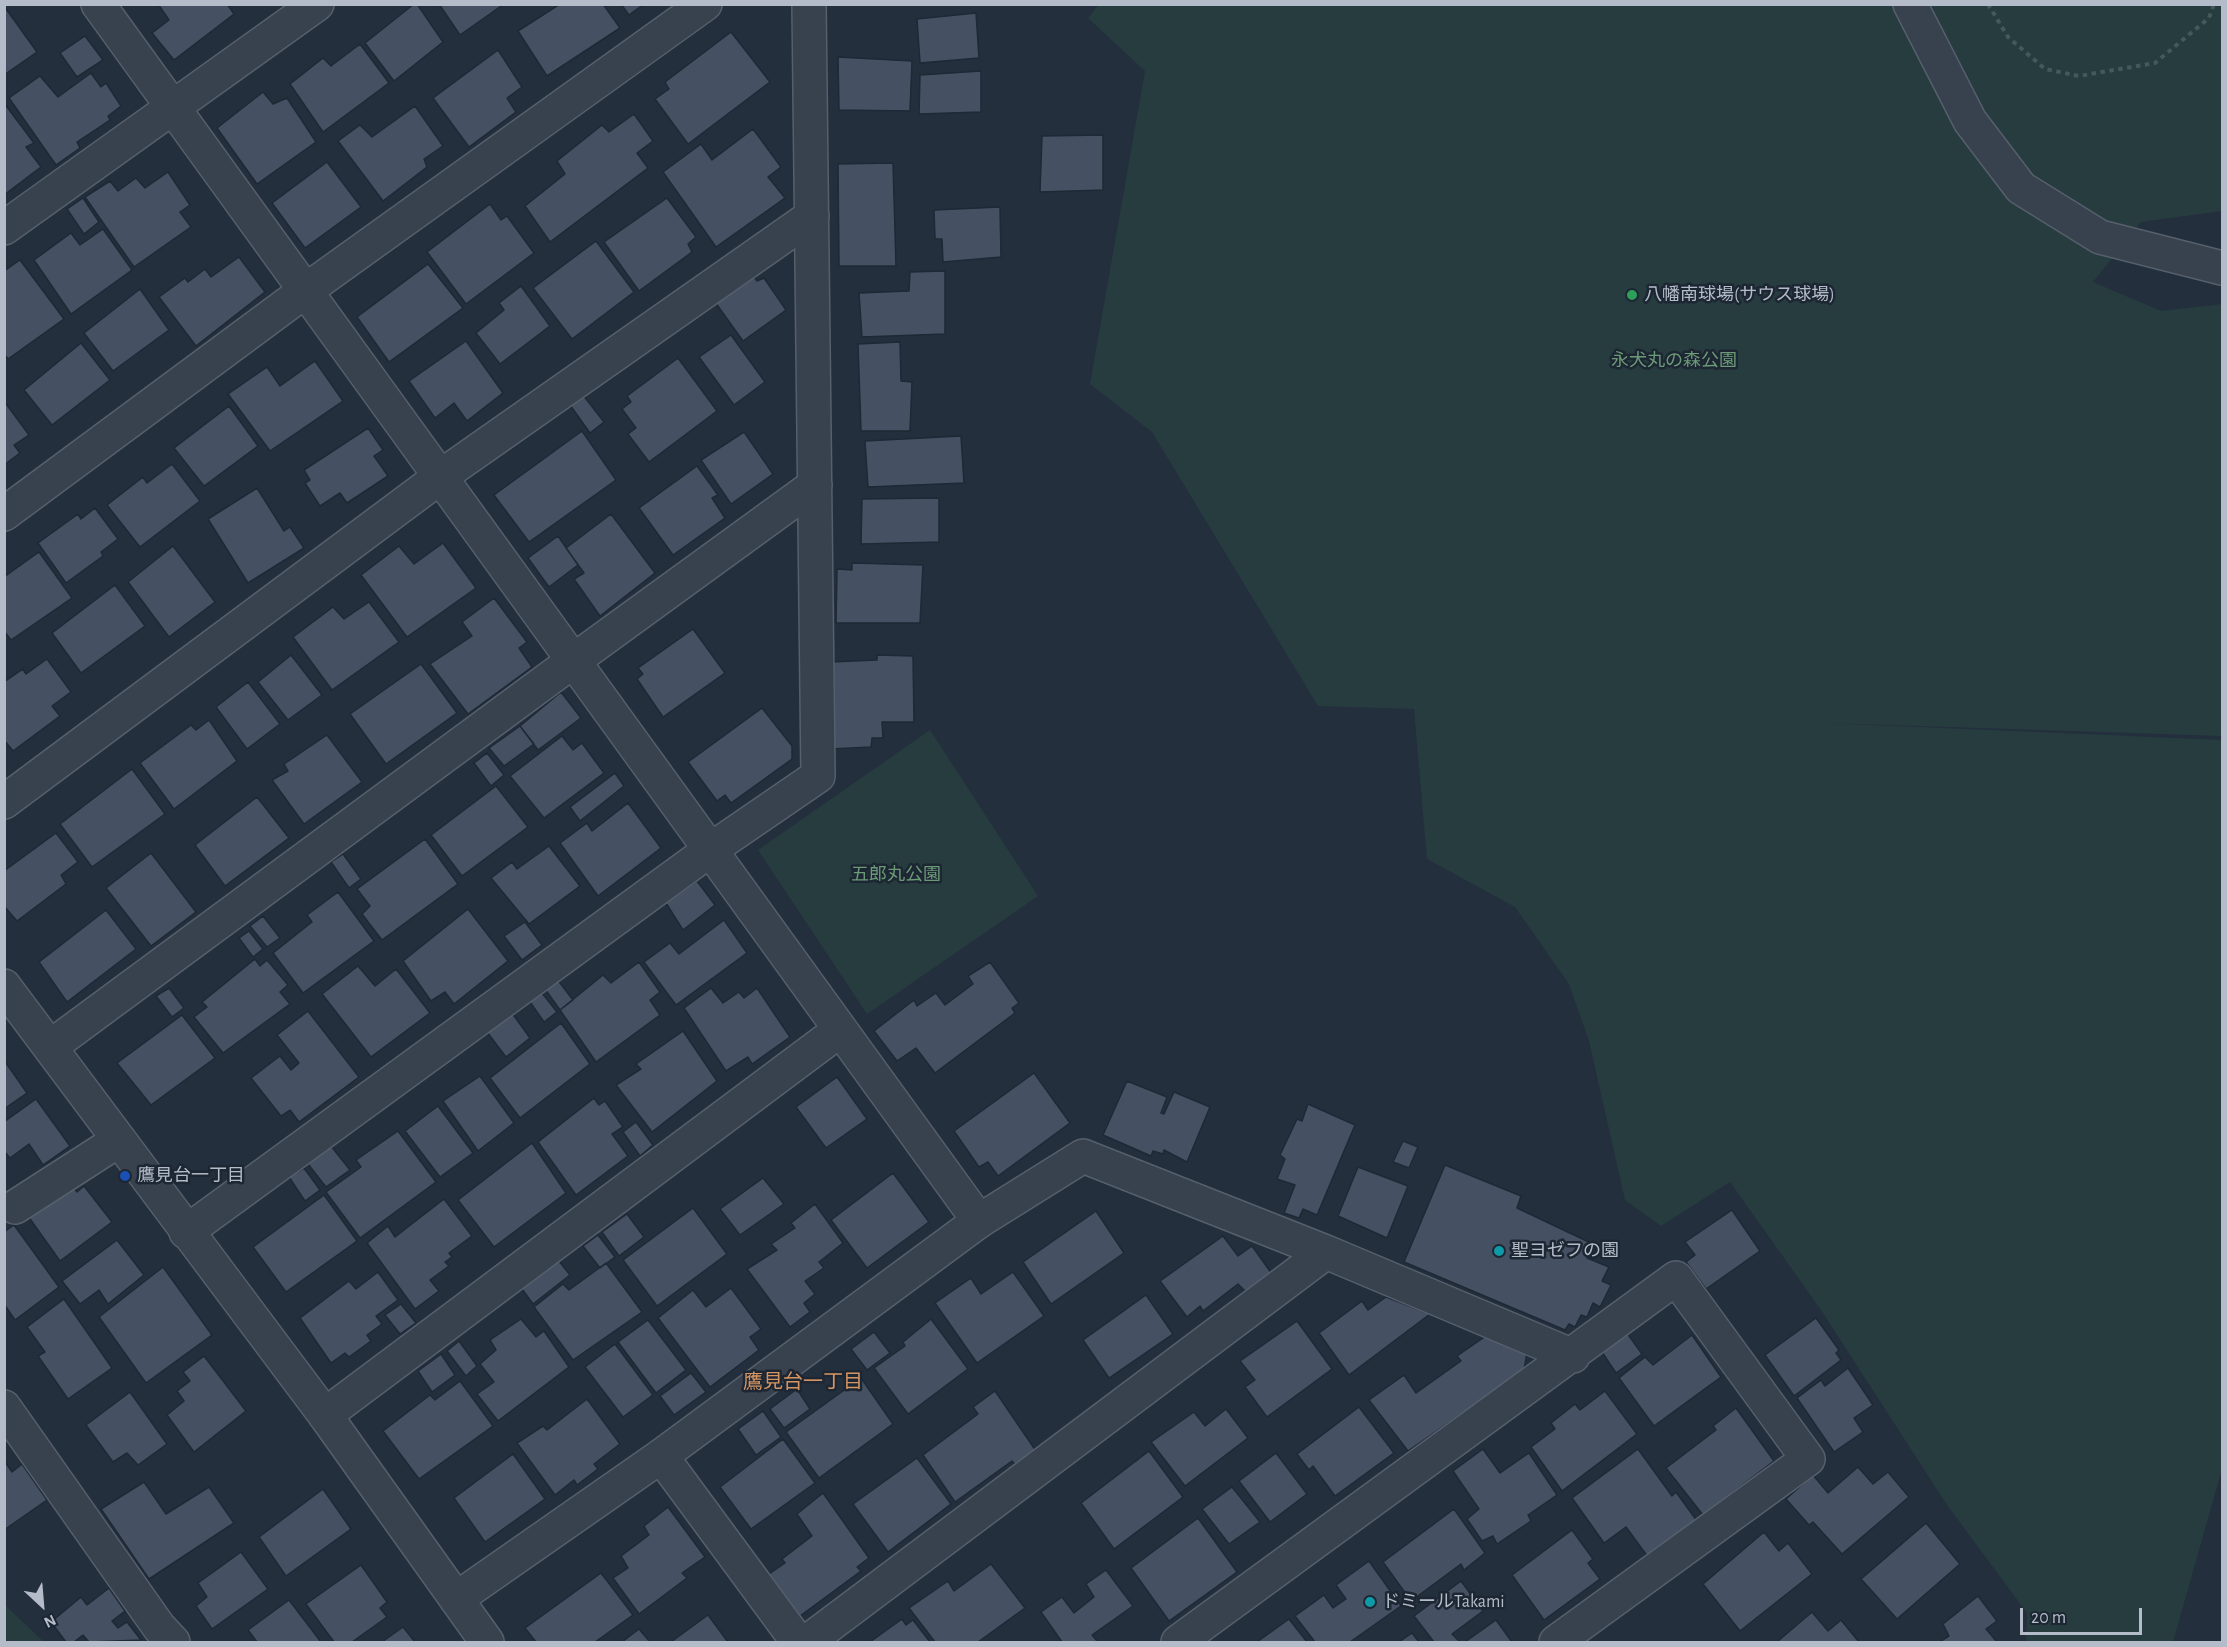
<!DOCTYPE html>
<meta charset="utf-8">
<style>
body{margin:0}
#map{position:relative;width:2227px;height:1647px;overflow:hidden;background:#242f3e;font-family:"Alegreya Sans",sans-serif}
canvas{display:block}
.frame{position:absolute;inset:0;border:6px solid #b4bcc9;pointer-events:none}
.north{position:absolute;left:12px;top:1575px;width:60px;height:60px;-webkit-text-stroke:4px #1d2633;paint-order:stroke;rotate:154deg;font-size:16px;font-weight:700;line-height:24px;text-align:center;color:#b4bcc9}
.north::after{content:'';display:block;margin:auto;width:21px;height:27px;background:#b4bcc9;clip-path:polygon(50% 0,100% 100%,50% 72%,0 100%)}
.scale{position:absolute;left:2020px;top:1608px;width:122px;height:27px;box-sizing:border-box;border:3px solid #b4bcc9;border-top:0;padding-left:8px;font-size:18px;line-height:21px;white-space:nowrap;color:#b4bcc9;-webkit-text-stroke:4px #1d2633;paint-order:stroke}
</style>
<div id="map">
<canvas width="2227" height="1647"></canvas>
<div class="frame"></div>
<div class="north">N</div>
<div class="scale">20 m</div>
</div>
<script>
const ctx = document.querySelector('canvas').getContext('2d');
ctx.lineJoin = 'round';
function fill(path, color) {
  ctx.fillStyle = color;
  ctx.fill(path, 'evenodd');
}
function shape(rows) {
  const path = new Path2D();
  for (const r of rows) {
    path.moveTo(r[0], r[1]);
    for (let i = 2; i < r.length; i += 2) path.lineTo(r[i], r[i + 1]);
  }
  return path;
}
function trace(path, color, width, dash) {
  ctx.strokeStyle = color;
  ctx.lineWidth = width;
  ctx.lineCap = dash ? 'butt' : 'round';
  ctx.setLineDash(dash || []);
  ctx.stroke(path);
}
function write(font, color, halo, rows, align = 'center') {
  ctx.font = font + ' "Alegreya Sans","Noto Sans JP",sans-serif';
  ctx.lineWidth = 5;
  ctx.setLineDash([]);
  ctx.textBaseline = 'middle';
  ctx.strokeStyle = halo;
  ctx.fillStyle = color;
  for (const [text, x, y, turn = 0] of rows) {
    ctx.save();
    ctx.translate(x, y);
    ctx.rotate((+turn || 0) * Math.PI / 180);
    ctx.textAlign = isNaN(turn) ? turn : align;
    if (halo) ctx.strokeText(text, 0, 0);
    ctx.fillText(text, 0, 0);
    ctx.restore();
  }
}
fill(shape([
 [1099,4,2222,5,2222,211,2141,222,2093,282,2161,311,2222,304,2222,736,1827,723,2222,740,2222,1469,2173,1642,2026,1642,2027,1613,1947,1505,1821,1310,1730,1182,1661,1226,1625,1200,1589,1041,1569,984,1515,907,1427,859,1414,709,1318,706,1152,432,1090,384,1145,71,1088,18],
 [930,730,1038,896,867,1014,758,850],
 [5,1605,44,1642,5,1642]
]), '#263c3f');
const building = shape([
 [158,4,227,4,234,14,174,60,152,33,169,20,158,4],
 [414,4,417,4,443,42,394,81,365,43,414,4],
 [439,4,504,4,460,35,439,4],
 [603,4,620,28,547,76,518,31,560,4,603,4],
 [621,4,644,4,629,15,621,4],
 [4,6,37,52,4,75,4,6],
 [976,13,979,58,920,63,917,19,976,13],
 [731,32,770,82,688,144,655,99,669,89,665,82,731,32],
 [85,36,103,60,77,77,60,53,85,36],
 [360,44,389,83,323,132,290,84,323,58,331,66,360,44],
 [498,50,522,87,507,98,516,112,469,147,433,98,498,50],
 [838,57,912,61,910,111,839,110,838,57],
 [981,71,981,112,919,114,920,75,981,71],
 [91,73,101,87,106,83,121,106,108,116,110,120,77,142,80,148,56,165,9,98,40,76,58,97,91,73],
 [263,92,273,104,287,98,316,142,257,184,217,128,263,92],
 [4,103,34,143,26,147,41,167,4,195,4,103],
 [415,106,443,146,424,159,427,167,383,201,338,141,360,125,372,137,415,106],
 [634,114,653,141,637,153,648,168,550,242,525,206,565,174,557,161,602,125,609,132,634,114],
 [753,129,781,167,768,177,785,198,716,247,663,172,701,144,712,160,753,129],
 [1103,135,1103,190,1040,192,1042,136,1103,135],
 [327,162,361,207,305,248,272,203,327,162],
 [893,163,896,266,839,266,838,164,893,163],
 [168,172,190,205,180,212,191,227,134,267,85,197,110,181,118,191,136,178,145,188,168,172],
 [83,198,99,222,84,234,67,209,83,198],
 [667,198,696,237,688,244,692,252,639,291,604,242,667,198],
 [490,204,501,220,507,216,534,253,466,304,427,252,490,204],
 [1000,207,1001,257,943,262,942,239,935,239,934,210,1000,207],
 [103,229,132,270,71,314,34,260,71,233,80,245,103,229],
 [596,241,634,292,572,339,533,288,596,241],
 [239,257,265,292,196,346,159,297,185,278,188,282,205,269,211,277,239,257],
 [20,260,64,319,8,359,4,354,4,271,20,260],
 [428,264,463,308,389,362,357,317,428,264],
 [945,271,945,334,862,337,859,293,909,291,910,272,945,271],
 [753,275,757,281,764,278,786,310,743,341,715,302,753,275],
 [521,286,550,326,500,364,476,333,504,310,499,303,521,286],
 [140,289,169,330,113,371,84,333,140,289],
 [731,335,765,382,734,405,699,357,731,335],
 [466,341,503,393,467,421,454,403,435,418,409,381,466,341],
 [900,342,901,381,912,382,910,431,861,431,858,344,900,342],
 [81,343,110,380,52,425,24,390,81,343],
 [678,358,717,411,649,462,628,434,636,428,622,409,631,402,627,396,678,358],
 [315,361,343,401,270,451,228,394,267,367,280,386,315,361],
 [583,395,604,422,590,433,570,405,583,395],
 [4,401,29,435,14,445,20,453,4,465,4,401],
 [229,406,258,446,204,486,174,448,229,406],
 [368,428,383,450,374,456,388,476,347,503,340,493,320,506,305,483,310,480,304,470,368,428],
 [582,431,616,480,529,542,494,495,582,431],
 [744,432,773,474,731,504,701,460,744,432],
 [961,436,964,483,868,487,865,441,961,436],
 [172,464,200,501,140,547,107,505,143,477,147,483,172,464],
 [697,466,718,495,712,498,725,518,673,555,639,508,697,466],
 [257,488,284,531,290,527,304,548,248,583,208,519,257,488],
 [939,498,939,542,861,544,862,499,939,498],
 [95,508,118,539,101,552,103,556,66,583,38,543,78,514,81,519,95,508],
 [611,514,655,573,600,616,574,579,584,573,566,548,611,514],
 [558,536,578,565,549,587,528,558,558,536],
 [443,543,476,588,407,637,361,575,399,546,414,564,443,543],
 [173,546,215,602,169,637,128,582,173,546],
 [39,552,72,598,11,640,4,631,4,577,39,552],
 [852,563,923,565,920,623,836,623,837,569,852,570,852,563],
 [115,585,145,626,81,673,52,633,115,585],
 [494,598,527,642,519,648,532,667,468,714,430,664,472,636,462,622,494,598],
 [369,602,399,642,332,690,293,637,333,607,344,619,369,602],
 [693,629,725,673,663,717,637,679,643,674,638,668,693,629],
 [291,655,322,695,288,720,258,682,291,655],
 [877,655,913,656,914,722,882,722,883,738,872,738,871,747,831,749,831,662,877,660,877,655],
 [47,659,71,692,52,706,60,716,13,751,4,740,4,682,23,669,26,674,47,659],
 [421,664,457,713,386,764,350,714,421,664],
 [248,682,280,724,247,749,216,707,248,682],
 [561,692,581,718,538,750,520,726,561,692],
 [762,708,792,746,792,759,731,803,725,795,717,801,688,762,762,708],
 [209,720,237,761,174,809,140,763,191,725,196,730,209,720],
 [520,726,534,744,504,766,489,748,520,726],
 [327,735,362,782,304,824,272,780,288,771,284,764,327,735],
 [562,736,573,750,582,743,604,773,544,818,510,776,562,736],
 [487,753,504,775,491,786,474,763,487,753],
 [132,769,165,814,92,867,60,824,132,769],
 [615,773,624,786,580,821,570,807,615,773],
 [496,786,528,827,462,876,431,835,496,786],
 [257,797,289,838,225,886,195,845,257,797],
 [628,803,661,848,598,896,560,843,587,823,592,831,628,803],
 [56,833,78,862,61,875,66,884,17,921,4,906,4,871,56,833],
 [425,839,458,884,382,940,362,914,370,906,357,889,425,839],
 [549,846,580,886,529,924,491,878,512,862,517,869,549,846],
 [151,853,196,912,151,946,106,888,151,853],
 [343,854,361,879,349,888,331,862,343,854],
 [697,881,715,905,683,930,666,903,697,881],
 [338,892,374,941,303,993,273,953,312,922,307,915,338,892],
 [468,909,508,961,454,1004,445,992,431,1001,403,961,468,909],
 [106,910,136,949,67,1002,39,962,106,910],
 [263,916,280,938,267,947,250,926,263,916],
 [724,920,747,953,676,1005,644,962,670,943,679,954,724,920],
 [525,922,542,945,522,960,504,936,525,922],
 [249,931,263,949,253,957,239,938,249,931],
 [255,959,260,966,267,960,288,985,280,992,290,1004,223,1053,194,1017,207,1007,202,1002,255,959],
 [639,962,660,992,650,1000,660,1015,596,1062,560,1010,603,975,611,983,639,962],
 [990,962,1019,1003,1012,1008,1015,1013,935,1073,916,1048,897,1061,874,1031,914,1000,917,1006,936,993,945,1005,973,984,968,976,990,962],
 [358,966,375,986,396,969,430,1013,371,1057,322,994,358,966],
 [557,979,573,1000,560,1010,545,989,557,979],
 [169,988,184,1008,172,1017,156,996,169,988],
 [711,988,723,1003,739,992,744,998,757,988,790,1037,752,1064,748,1057,726,1071,684,1008,711,988],
 [542,993,557,1012,544,1022,530,1002,542,993],
 [308,1011,359,1077,299,1122,290,1110,281,1116,251,1078,280,1056,291,1070,299,1063,277,1035,308,1011],
 [512,1013,530,1038,506,1057,487,1032,512,1013],
 [182,1015,215,1058,151,1105,117,1063,182,1015],
 [561,1023,590,1064,520,1118,490,1078,561,1023],
 [683,1031,717,1081,652,1132,616,1085,641,1069,636,1064,683,1031],
 [4,1060,27,1093,4,1109,4,1060],
 [1034,1073,1070,1123,998,1176,988,1162,979,1167,954,1131,1034,1073],
 [480,1076,514,1123,478,1151,443,1101,480,1076],
 [837,1077,867,1119,826,1148,796,1107,837,1077],
 [1127,1081,1167,1097,1161,1113,1164,1114,1174,1092,1210,1107,1187,1162,1164,1150,1163,1154,1153,1151,1151,1156,1103,1135,1127,1081],
 [594,1098,599,1105,605,1101,623,1127,612,1134,628,1156,576,1195,538,1142,594,1098],
 [36,1099,70,1146,43,1165,29,1144,10,1158,4,1151,4,1122,36,1099],
 [1308,1104,1355,1125,1317,1215,1303,1209,1299,1218,1284,1213,1295,1185,1277,1179,1285,1159,1280,1155,1297,1119,1302,1121,1308,1104],
 [438,1106,473,1153,440,1177,405,1131,438,1106],
 [636,1122,653,1145,640,1156,623,1132,636,1122],
 [398,1131,436,1182,360,1238,326,1192,361,1167,356,1160,398,1131],
 [1403,1141,1418,1147,1409,1168,1393,1162,1403,1141],
 [532,1143,566,1193,494,1247,458,1200,532,1143],
 [331,1146,350,1170,326,1187,308,1164,331,1146],
 [1445,1165,1521,1196,1517,1208,1593,1244,1587,1258,1609,1267,1602,1281,1611,1285,1600,1307,1593,1303,1587,1317,1581,1315,1575,1327,1569,1324,1565,1330,1404,1262,1445,1165],
 [1358,1167,1408,1186,1387,1238,1338,1216,1358,1167],
 [304,1168,320,1190,305,1201,289,1177,304,1168],
 [893,1173,929,1222,867,1268,831,1220,893,1173],
 [763,1178,784,1204,740,1235,720,1209,763,1178],
 [70,1183,77,1192,84,1186,112,1222,60,1261,28,1216,70,1183],
 [324,1195,357,1241,286,1292,253,1247,324,1195],
 [444,1199,472,1236,449,1253,452,1257,445,1262,449,1266,430,1280,439,1291,415,1309,367,1243,388,1226,395,1237,444,1199],
 [815,1204,843,1243,819,1262,824,1268,805,1281,815,1294,804,1303,810,1312,790,1327,747,1269,777,1250,771,1244,795,1228,791,1223,815,1204],
 [693,1208,727,1254,657,1306,623,1260,693,1208],
 [1732,1210,1760,1251,1706,1289,1686,1262,1695,1255,1685,1242,1732,1210],
 [1096,1211,1124,1253,1051,1304,1023,1262,1096,1211],
 [627,1214,644,1237,619,1256,602,1232,627,1214],
 [14,1225,59,1287,15,1320,4,1304,4,1232,14,1225],
 [598,1235,615,1257,600,1268,583,1246,598,1235],
 [1223,1236,1238,1256,1252,1246,1272,1274,1246,1292,1238,1284,1203,1311,1200,1306,1187,1317,1160,1281,1223,1236],
 [117,1240,144,1275,108,1304,99,1290,80,1304,62,1281,117,1240],
 [559,1261,570,1275,533,1304,522,1289,559,1261],
 [606,1263,642,1312,573,1360,534,1307,563,1284,569,1290,606,1263],
 [163,1267,212,1335,146,1383,99,1317,163,1267],
 [378,1272,398,1300,376,1316,382,1324,367,1335,371,1341,349,1357,345,1353,331,1363,300,1318,349,1281,356,1289,378,1272],
 [1013,1272,1044,1316,977,1363,935,1303,971,1278,981,1294,1013,1272],
 [731,1288,761,1329,750,1337,759,1350,710,1387,658,1318,693,1290,706,1307,731,1288],
 [1146,1295,1173,1334,1109,1378,1083,1340,1146,1295],
 [1386,1297,1430,1314,1349,1375,1319,1333,1362,1301,1368,1310,1386,1297],
 [64,1299,112,1368,68,1399,38,1356,45,1352,27,1327,64,1299],
 [401,1304,416,1323,400,1334,385,1315,401,1304],
 [1816,1318,1839,1350,1836,1353,1841,1360,1794,1396,1765,1355,1816,1318],
 [521,1319,536,1337,544,1331,569,1367,498,1421,477,1394,494,1382,480,1364,496,1350,490,1340,521,1319],
 [931,1319,968,1369,908,1414,874,1368,905,1346,903,1342,931,1319],
 [648,1320,686,1370,656,1393,618,1342,648,1320],
 [1297,1321,1332,1369,1267,1417,1245,1387,1255,1380,1240,1361,1297,1321],
 [874,1332,890,1353,867,1370,851,1349,874,1332],
 [1627,1333,1642,1354,1616,1373,1602,1352,1627,1333],
 [1692,1335,1721,1377,1654,1426,1619,1378,1645,1357,1653,1365,1692,1335],
 [1486,1336,1527,1352,1524,1370,1408,1451,1369,1400,1404,1375,1416,1393,1461,1361,1457,1356,1486,1336],
 [459,1341,477,1366,466,1376,447,1351,459,1341],
 [615,1344,653,1395,623,1417,585,1367,615,1344],
 [441,1354,455,1375,432,1392,418,1371,441,1354],
 [204,1356,246,1411,194,1452,167,1415,184,1401,177,1391,190,1381,183,1372,204,1356],
 [1848,1368,1873,1405,1854,1418,1863,1432,1834,1452,1797,1398,1821,1380,1825,1386,1848,1368],
 [691,1373,706,1392,674,1415,660,1396,691,1373],
 [861,1378,893,1424,819,1478,786,1432,861,1378],
 [460,1381,493,1426,419,1479,383,1431,430,1395,435,1400,460,1381],
 [797,1389,810,1409,784,1428,770,1409,797,1389],
 [995,1391,1036,1451,1016,1466,1012,1461,955,1502,923,1455,978,1414,973,1407,995,1391],
 [1605,1391,1637,1434,1562,1491,1531,1447,1555,1429,1551,1423,1575,1404,1580,1410,1605,1391],
 [130,1392,167,1444,138,1465,127,1453,113,1462,86,1425,130,1392],
 [587,1399,620,1444,594,1464,598,1469,577,1485,574,1480,555,1495,517,1443,543,1426,547,1430,587,1399],
 [1359,1407,1394,1453,1335,1496,1313,1466,1309,1470,1297,1454,1359,1407],
 [1736,1408,1774,1461,1703,1515,1666,1468,1716,1430,1713,1426,1736,1408],
 [1226,1409,1248,1438,1185,1486,1151,1442,1194,1412,1205,1426,1226,1409],
 [763,1411,781,1437,756,1455,738,1429,763,1411],
 [783,1439,815,1483,751,1529,720,1487,783,1439],
 [1483,1449,1500,1473,1529,1453,1557,1495,1528,1515,1531,1521,1497,1544,1493,1536,1482,1541,1467,1519,1479,1509,1453,1471,1483,1449],
 [1638,1449,1672,1496,1676,1492,1697,1521,1648,1557,1626,1527,1604,1543,1572,1498,1638,1449],
 [1149,1451,1183,1497,1114,1549,1081,1503,1149,1451],
 [1276,1453,1307,1494,1270,1522,1239,1481,1276,1453],
 [513,1454,545,1499,485,1542,454,1498,513,1454],
 [917,1458,951,1504,888,1552,853,1504,917,1458],
 [4,1460,12,1472,22,1464,47,1500,4,1530,4,1460],
 [1858,1467,1873,1484,1888,1472,1909,1497,1842,1554,1813,1522,1809,1525,1786,1499,1813,1475,1828,1493,1858,1467],
 [144,1482,166,1514,209,1487,234,1523,149,1579,101,1509,144,1482],
 [1232,1487,1260,1522,1229,1544,1202,1509,1232,1487],
 [323,1489,351,1529,286,1576,259,1537,323,1489],
 [823,1493,869,1558,857,1567,861,1571,800,1616,769,1574,785,1563,782,1559,812,1536,797,1514,823,1493],
 [668,1507,705,1557,682,1573,687,1578,639,1614,613,1578,628,1568,621,1556,649,1535,644,1526,668,1507],
 [1454,1509,1485,1553,1464,1570,1461,1564,1411,1601,1383,1562,1454,1509],
 [1198,1518,1237,1572,1169,1621,1131,1568,1198,1518],
 [1926,1523,1960,1564,1897,1619,1861,1579,1926,1523],
 [1572,1530,1593,1559,1588,1563,1600,1579,1544,1620,1512,1575,1572,1530],
 [1764,1532,1779,1551,1788,1543,1812,1574,1740,1631,1703,1584,1764,1532],
 [241,1552,268,1589,212,1629,196,1606,207,1597,198,1583,241,1552],
 [1369,1561,1401,1606,1350,1642,1315,1642,1295,1616,1324,1595,1333,1608,1346,1599,1336,1585,1369,1561],
 [991,1564,1025,1608,978,1642,935,1642,909,1608,948,1581,954,1591,991,1564],
 [361,1565,387,1602,380,1608,387,1617,352,1642,334,1642,306,1604,361,1565],
 [1106,1570,1133,1606,1092,1635,1098,1642,1062,1642,1041,1612,1062,1597,1074,1613,1094,1597,1086,1584,1106,1570],
 [601,1573,633,1615,595,1642,536,1642,525,1628,601,1573],
 [1461,1581,1483,1611,1452,1634,1460,1642,1434,1642,1414,1616,1461,1581],
 [109,1588,125,1611,112,1621,118,1628,127,1622,141,1640,89,1642,83,1635,74,1642,66,1642,51,1622,81,1597,87,1605,109,1588],
 [1978,1596,1997,1621,1986,1629,1997,1642,1940,1642,1949,1636,1943,1624,1978,1596],
 [289,1600,321,1642,257,1642,248,1630,289,1600],
 [1812,1612,1828,1631,1841,1620,1859,1642,1777,1642,1812,1612],
 [708,1615,728,1642,671,1642,708,1615],
 [902,1619,906,1625,913,1620,930,1642,870,1642,902,1619],
 [1289,1619,1307,1642,1257,1642,1289,1619],
 [1496,1620,1512,1642,1465,1642,1496,1620],
 [403,1627,415,1642,382,1642,403,1627],
 [639,1629,650,1642,622,1642,639,1629],
 [1412,1633,1419,1642,1399,1642,1412,1633]
]);
fill(building, '#455162');
trace(building, '#1f2835', 1.5);
const minor = shape([
 [1910,4,1970,121,2021,188,2100,237,2222,268],
 [4,228,317,4],
 [4,514,305,291,705,4],
 [4,802,440,477,812,216],
 [50,1047,573,661,815,485],
 [15,1207,119,1140],
 [979,1221,1083,1156,1326,1252,1573,1356],
 [186,1232,710,850,818,776,809,4],
 [4,1407,159,1627,173,1642],
 [325,1415,840,1030],
 [661,1456,798,1642],
 [807,1642,1326,1252],
 [1178,1642,1676,1278,1808,1459,1556,1642]
]);
const tertiary = shape([
 [98,4,979,1221,661,1456,456,1599],
 [4,986,325,1415,487,1642]
]);
trace(minor, '#565f6c', 36);
trace(tertiary, '#565f6c', 36);
trace(shape([
 [1988,4,2008,37,2045,69,2079,76,2155,63,2209,18,2214,4]
]), '#44595c', 4, [4.5, 4.5]);
trace(minor, '#38414e', 33);
trace(tertiary, '#38414e', 33);
for (const [x, y, r, color] of [
 [1632,295,6,"#2e9e5b"],
 [125,1176,6,"#1a4fb4"],
 [1499,1251,6,"#0f9aa8"],
 [1370,1602,6,"#0f9aa8"]
]) {
  const dot = new Path2D();
  dot.arc(x, y, r, 0, 2 * Math.PI);
  ctx.fillStyle = color;
  ctx.fill(dot);
  trace(dot, '#1d2633', 2);
}
write('18px', '#b4bcc9', '#1d2633', [
 ["八幡南球場(サウス球場)",1644,295],
 ["鷹見台一丁目",137,1176],
 ["聖ヨゼフの園",1511,1251],
 ["ドミールTakami",1382,1602]
], 'left');
write('18px', '#6b9a76', '#1d2633', [
 ["永犬丸の森公園",1674,361],
 ["五郎丸公園",896,875]
]);
write('20px', '#d59563', '#1d2633', [
 ["鷹見台一丁目",803,1382]
]);
</script>
